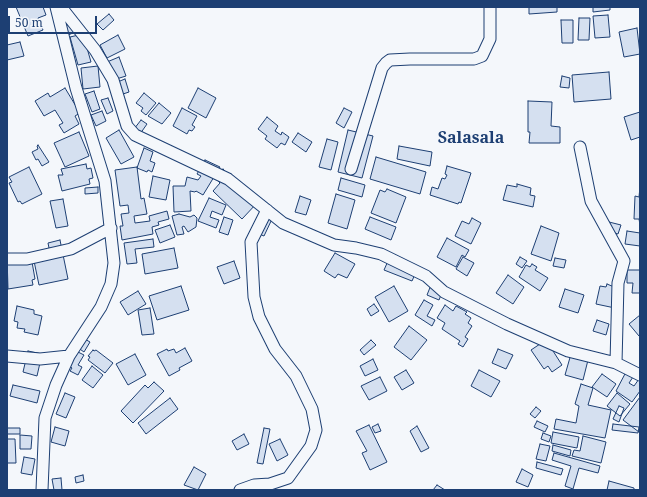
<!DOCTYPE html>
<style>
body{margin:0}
#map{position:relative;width:647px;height:497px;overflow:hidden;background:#f4f7fb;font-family:"Noto Serif",serif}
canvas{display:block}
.frame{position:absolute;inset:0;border:8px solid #1d3f73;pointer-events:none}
.scale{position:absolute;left:8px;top:16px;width:89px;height:18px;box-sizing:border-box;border:2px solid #1d3f73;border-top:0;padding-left:5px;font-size:12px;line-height:14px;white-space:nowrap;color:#1d3f73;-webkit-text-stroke:3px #f4f7fb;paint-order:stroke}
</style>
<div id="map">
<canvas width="647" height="497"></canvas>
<div class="frame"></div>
<div class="scale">50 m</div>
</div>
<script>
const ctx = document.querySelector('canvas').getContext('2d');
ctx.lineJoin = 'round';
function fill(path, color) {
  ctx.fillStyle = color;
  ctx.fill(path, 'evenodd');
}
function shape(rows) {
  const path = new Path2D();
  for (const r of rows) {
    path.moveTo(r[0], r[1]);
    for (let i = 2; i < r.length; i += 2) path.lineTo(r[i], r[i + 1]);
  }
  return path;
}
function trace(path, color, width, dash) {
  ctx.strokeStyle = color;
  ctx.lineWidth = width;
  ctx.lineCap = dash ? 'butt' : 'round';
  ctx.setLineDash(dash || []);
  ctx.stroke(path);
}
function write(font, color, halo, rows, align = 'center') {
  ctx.font = font + ' "Noto Serif",serif';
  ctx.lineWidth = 3;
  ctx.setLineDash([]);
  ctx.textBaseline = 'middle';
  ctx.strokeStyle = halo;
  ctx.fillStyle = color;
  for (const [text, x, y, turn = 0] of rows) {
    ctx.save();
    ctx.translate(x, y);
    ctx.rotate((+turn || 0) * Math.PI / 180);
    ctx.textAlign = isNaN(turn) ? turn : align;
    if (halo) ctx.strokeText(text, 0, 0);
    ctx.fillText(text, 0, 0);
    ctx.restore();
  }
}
const building = shape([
 [16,7,43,7,46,15,38,18,43,30,28,36,16,7],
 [529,7,557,7,557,12,529,14,529,7],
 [593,7,610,7,610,10,593,12,593,7],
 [109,14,114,20,103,30,97,24,109,14],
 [608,15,610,37,595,38,593,16,608,15],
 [579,18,590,18,589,40,578,40,579,18],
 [561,20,573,20,573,43,562,43,561,20],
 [74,22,78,31,68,35,64,26,74,22],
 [637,28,640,54,624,57,619,32,637,28],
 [83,34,91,62,78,65,70,37,83,34],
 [118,35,125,49,107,58,100,45,118,35],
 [20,42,24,56,7,60,7,45,20,42],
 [119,57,126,76,113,80,107,62,119,57],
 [98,66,100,87,83,89,81,68,98,66],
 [609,72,611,99,574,102,572,75,609,72],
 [562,76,570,78,569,88,560,87,562,76],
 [125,79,129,92,120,95,115,83,125,79],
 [65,88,80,113,75,116,79,124,64,133,59,125,63,123,55,110,44,116,35,101,48,93,50,97,65,88],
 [198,88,216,98,206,118,188,108,198,88],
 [94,91,100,109,92,112,85,94,94,91],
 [144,93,156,103,146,115,141,111,143,108,136,103,144,93],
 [108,98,113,111,107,114,101,100,108,98],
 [528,101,552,102,551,126,560,127,560,143,529,143,530,132,528,132,528,101],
 [159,103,171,113,162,124,148,116,159,103],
 [182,108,197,116,192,125,195,127,192,131,189,130,187,134,173,126,182,108],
 [344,108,352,112,344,128,336,123,344,108],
 [102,111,106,121,96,126,91,115,102,111],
 [640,112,640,137,631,140,624,117,640,112],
 [267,117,278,126,275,131,281,135,282,132,289,137,285,145,281,143,277,148,265,139,267,136,258,129,267,117],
 [141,120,147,124,140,134,134,129,141,120],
 [119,130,134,157,121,164,106,138,119,130],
 [348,130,373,136,362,178,338,172,348,130],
 [79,132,89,156,65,167,54,143,79,132],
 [298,133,312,142,306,152,292,142,298,133],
 [327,139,338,142,331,170,319,167,327,139],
 [38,145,49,162,42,166,38,159,36,160,32,152,38,149,37,146,38,145],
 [399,146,432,152,430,166,397,159,399,146],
 [144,148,153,152,150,161,155,163,152,172,148,170,147,172,137,168,144,148],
 [376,157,426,172,420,194,370,179,376,157],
 [205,160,220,167,203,195,196,191,195,192,190,191,191,211,174,212,173,186,185,186,187,177,198,180,201,176,197,174,205,160],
 [86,164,87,169,91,168,93,178,89,179,90,184,62,191,58,175,63,175,61,169,86,164],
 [447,166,471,173,461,203,459,202,458,204,430,195,432,187,438,189,442,178,445,179,447,175,445,174,447,166],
 [29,167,42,194,22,204,20,201,18,202,9,183,12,182,9,177,29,167],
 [137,167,141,199,144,198,147,214,134,216,135,223,150,221,149,216,167,211,169,219,158,222,159,225,152,227,153,234,122,240,120,226,123,226,121,214,129,213,128,205,120,206,115,170,137,167],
 [223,169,257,203,242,219,213,191,220,183,215,178,223,169],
 [153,176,170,180,166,200,149,197,153,176],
 [341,178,365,185,362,197,338,190,341,178],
 [517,184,531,188,530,195,535,196,533,207,503,200,507,185,517,187,517,184],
 [98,187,98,193,85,194,85,188,98,187],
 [640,187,640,225,639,219,634,219,635,196,639,197,640,187],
 [387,189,406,197,396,223,371,213,380,190,385,192,387,189],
 [336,194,355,200,347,229,328,223,336,194],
 [300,196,311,200,306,215,295,212,300,196],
 [209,198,226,205,222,215,212,211,210,217,219,220,216,228,198,221,209,198],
 [63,199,68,226,56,228,50,201,63,199],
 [261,213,272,219,264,236,252,231,261,213],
 [179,214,190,217,194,215,197,218,196,227,188,232,184,226,182,227,184,234,177,235,172,216,179,214],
 [224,217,233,220,228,235,219,232,224,217],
 [370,217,396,227,391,240,365,229,370,217],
 [472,218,481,223,471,244,455,236,462,221,469,224,472,218],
 [609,222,621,225,618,234,607,231,609,222],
 [170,225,175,237,160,243,155,230,170,225],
 [541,226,559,233,551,261,531,254,541,226],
 [627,231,640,233,640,246,625,244,627,231],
 [447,238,469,250,465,257,462,255,456,267,437,257,447,238],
 [153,239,154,247,135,249,137,263,127,264,124,243,153,239],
 [60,240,68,279,39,285,34,261,51,258,48,243,60,240],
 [174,248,178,268,145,274,142,254,174,248],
 [335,253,355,264,347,278,338,274,335,278,324,271,335,253],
 [7,256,32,262,35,279,32,280,33,285,8,289,7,256],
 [463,257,474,263,467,276,456,269,463,257],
 [520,257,527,261,522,268,516,264,520,257],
 [555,258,566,260,564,268,553,266,555,258],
 [234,261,240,278,224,284,217,267,234,261],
 [388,261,416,272,412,281,384,270,388,261],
 [532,264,537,267,535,270,548,278,540,291,519,277,526,265,530,267,532,264],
 [627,270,640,270,640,293,632,293,633,283,627,283,627,270],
 [508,275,524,287,513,304,496,293,508,275],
 [607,284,619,289,615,308,596,304,600,286,606,287,607,284],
 [431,285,443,290,439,300,427,295,431,285],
 [181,286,189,310,157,320,149,296,181,286],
 [394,286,408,311,389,322,375,297,394,286],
 [565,289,584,295,578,313,559,307,565,289],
 [138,291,146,304,128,315,120,302,138,291],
 [424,300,433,305,427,316,435,320,432,326,415,315,424,300],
 [374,304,379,311,371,316,367,309,374,304],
 [445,305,453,311,456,306,467,312,465,314,471,318,468,323,472,326,465,337,468,339,463,347,458,344,460,341,442,329,445,323,437,318,445,305],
 [17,306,34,310,34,314,42,316,38,335,24,332,25,329,17,328,18,322,14,321,17,306],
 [150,308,154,334,142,335,138,310,150,308],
 [640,315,640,335,639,336,629,324,640,315],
 [597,320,609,324,606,335,593,331,597,320],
 [409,326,427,340,411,360,394,347,409,326],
 [83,338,90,342,84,352,77,347,83,338],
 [371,340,376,345,364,355,360,350,371,340],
 [546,340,562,365,552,372,548,366,544,369,531,350,546,340],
 [573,347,590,352,583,380,565,375,573,347],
 [185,348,192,361,179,368,180,370,169,376,157,354,167,349,168,351,174,349,176,353,185,348],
 [498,349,513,355,506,369,492,363,498,349],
 [93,350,94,351,96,350,113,363,105,373,88,360,90,357,88,356,93,350],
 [28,351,42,354,37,376,23,372,28,351],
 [76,351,84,355,78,365,82,367,78,375,70,371,72,368,68,365,76,351],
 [135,354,146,375,128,385,116,364,135,354],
 [373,359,378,370,365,376,360,366,373,359],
 [92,366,103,375,93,388,82,380,92,366],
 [406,370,414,383,402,390,394,377,406,370],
 [479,370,500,381,491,397,471,386,479,370],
 [626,372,633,377,629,383,634,386,639,379,640,379,640,391,632,402,616,391,626,372],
 [602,374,616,384,607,397,592,387,602,374],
 [380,377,387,391,369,400,361,386,380,377],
 [154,382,164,391,133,423,121,411,145,385,148,388,154,382],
 [581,384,593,388,588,405,611,410,605,438,554,429,556,419,576,423,579,406,575,404,581,384],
 [13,385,40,391,37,403,10,396,13,385],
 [65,393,75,397,66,418,56,414,65,393],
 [617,393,630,404,620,416,607,406,617,393],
 [640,397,640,430,639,432,623,420,640,397],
 [170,398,178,409,146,434,138,423,170,398],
 [619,406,624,408,619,422,613,419,619,406],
 [536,407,541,411,535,418,530,414,536,407],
 [537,421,548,426,545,432,534,427,537,421],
 [378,424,381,431,375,433,372,427,378,424],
 [613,424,639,427,638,433,612,430,613,424],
 [369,425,387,462,370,470,362,453,367,451,356,431,369,425],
 [417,426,429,448,421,452,410,431,417,426],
 [55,427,69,431,65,446,51,442,55,427],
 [7,428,20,428,20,434,7,434,7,428],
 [264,428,270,429,263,464,257,463,264,428],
 [553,432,579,437,577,448,551,443,553,432],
 [543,433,551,436,549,442,541,439,543,433],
 [244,434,249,444,237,450,232,441,244,434],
 [20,435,32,436,31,449,20,449,20,435],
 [583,436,606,442,601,463,572,456,574,450,580,451,583,436],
 [7,439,15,439,16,463,7,463,7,439],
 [280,439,288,455,277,461,269,444,280,439],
 [540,444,550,446,546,461,536,459,540,444],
 [553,445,571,450,570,456,552,451,553,445],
 [554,453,600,466,598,473,579,468,573,489,565,486,571,466,552,460,554,453],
 [24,457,35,459,32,475,21,473,24,457],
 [537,462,563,469,561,475,536,468,537,462],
 [194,467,206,474,198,490,184,485,194,467],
 [522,469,533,475,528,487,516,482,522,469],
 [83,475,84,481,76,483,75,477,83,475],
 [61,478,62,490,54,490,52,479,61,478],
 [609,481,634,488,634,490,607,490,609,481],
 [437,485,445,490,433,490,437,485]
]);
fill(building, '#d5e0f0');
trace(building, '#1d3f73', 1);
const minor = shape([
 [61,7,95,50,113,80,127,126,135,135,228,179,283,223,334,245,356,248,381,254,426,276,444,292,507,324,568,351,616,363,640,375],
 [580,147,591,201,624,261,618,283,616,363],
 [351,169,382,68,386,63,390,60,410,59,474,59,482,56,490,39,490,7],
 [7,259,27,259,71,249,111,228],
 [7,356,40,359,69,356],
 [42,490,45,418,56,385,69,356,101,307,111,284,114,263,105,181,76,88,56,7],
 [240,490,254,485,270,484,288,478,311,446,316,430,312,409,296,376,275,349,259,317,254,297,251,242,267,210]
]);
trace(minor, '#1d3f73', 13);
trace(minor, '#f4f7fb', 11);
write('bold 16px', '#1d3f73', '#f4f7fb', [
 ["Salasala",471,138]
]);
</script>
